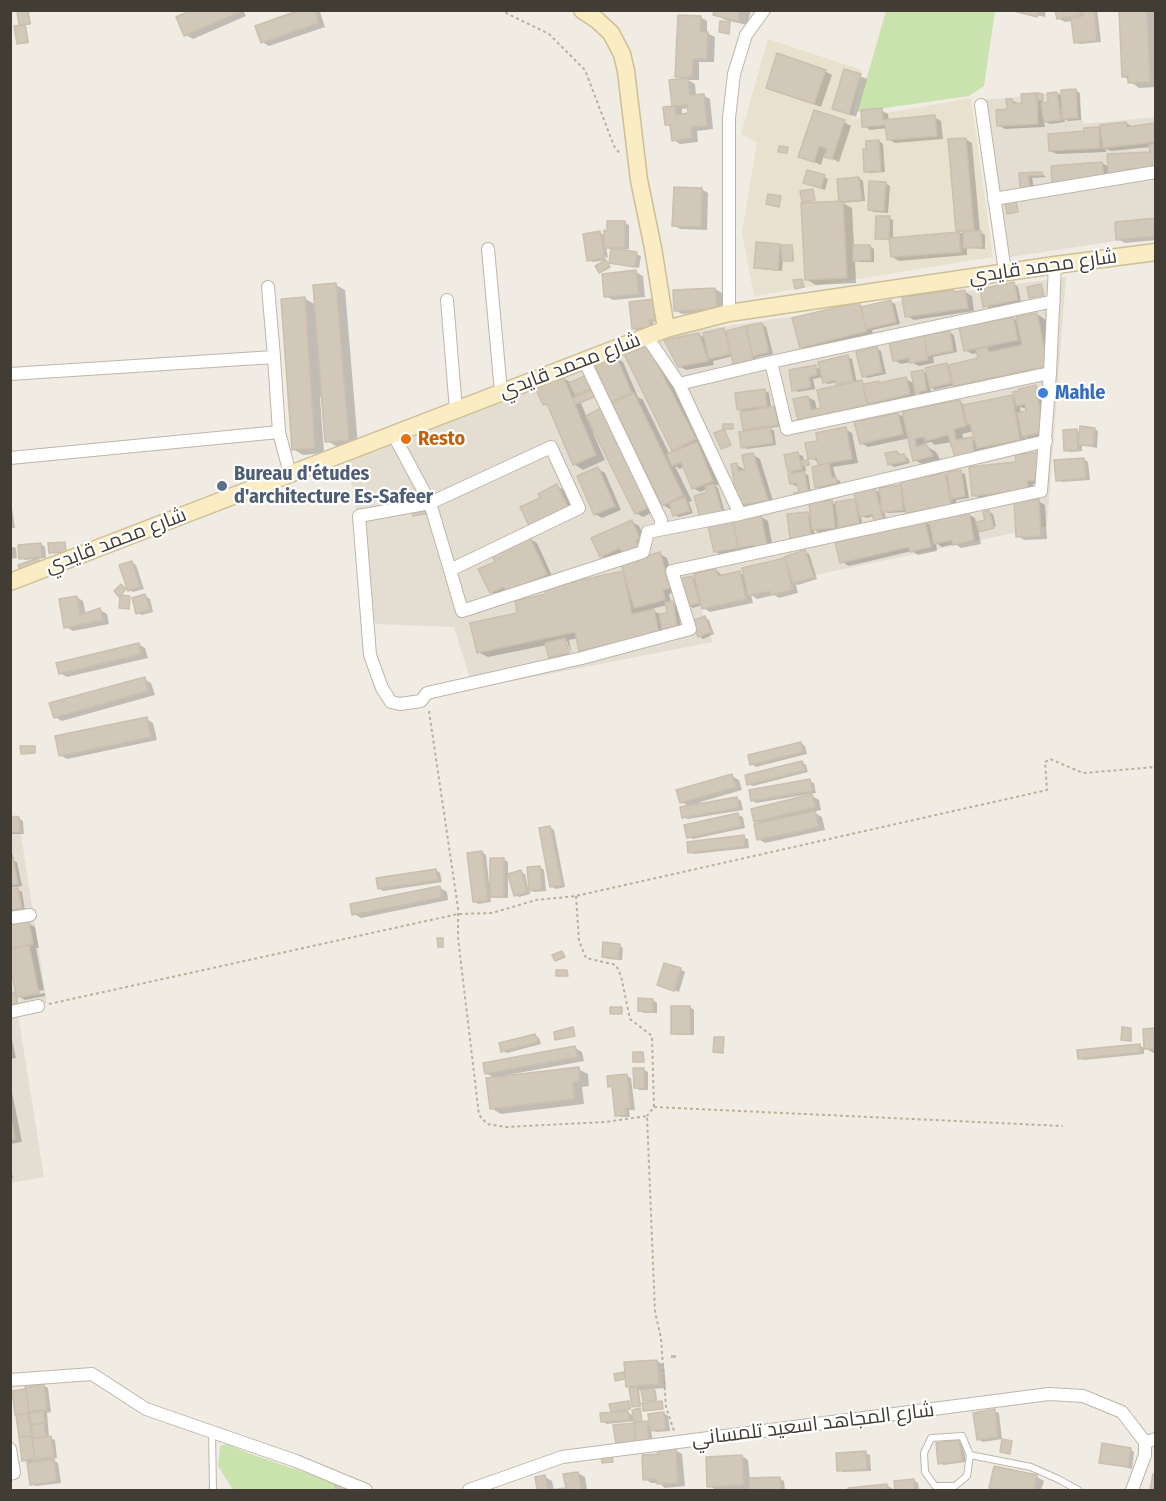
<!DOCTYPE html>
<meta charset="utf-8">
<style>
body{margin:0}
#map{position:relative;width:1166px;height:1501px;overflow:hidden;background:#f0ece3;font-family:"Fira Sans Condensed",sans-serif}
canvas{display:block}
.frame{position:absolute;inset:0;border:12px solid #413c34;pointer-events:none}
</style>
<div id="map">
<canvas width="1166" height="1501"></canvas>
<div class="frame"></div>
</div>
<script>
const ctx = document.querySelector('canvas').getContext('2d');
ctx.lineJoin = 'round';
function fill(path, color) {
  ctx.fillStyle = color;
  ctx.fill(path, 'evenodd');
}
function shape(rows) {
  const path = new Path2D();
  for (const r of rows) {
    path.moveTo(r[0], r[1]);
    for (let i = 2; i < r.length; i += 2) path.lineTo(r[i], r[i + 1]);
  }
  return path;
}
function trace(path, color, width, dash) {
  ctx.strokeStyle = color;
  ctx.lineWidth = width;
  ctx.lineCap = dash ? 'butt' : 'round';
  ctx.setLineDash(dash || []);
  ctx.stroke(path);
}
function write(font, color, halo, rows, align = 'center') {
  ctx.font = font + ' "Fira Sans Condensed",Cairo,sans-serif';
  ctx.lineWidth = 4.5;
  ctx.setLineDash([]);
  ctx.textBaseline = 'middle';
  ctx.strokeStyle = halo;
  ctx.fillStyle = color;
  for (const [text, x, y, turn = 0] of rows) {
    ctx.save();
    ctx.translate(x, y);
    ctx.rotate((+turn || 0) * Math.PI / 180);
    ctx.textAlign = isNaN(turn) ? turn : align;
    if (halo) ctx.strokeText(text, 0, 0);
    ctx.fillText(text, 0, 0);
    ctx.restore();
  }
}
fill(shape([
 [1078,91,1083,124,1155,117,1155,235,1004,258,983,100],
 [1066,277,1047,526,698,600,713,642,473,689,454,627,376,624,367,608,353,488,345,462,634,346,692,331],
 [18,815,47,1003,18,1014,44,1177,11,1183,10,816]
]), '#e4ded2');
fill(shape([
 [768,39,862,70,852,119,971,98,993,257,754,296,742,233,757,143,741,134]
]), '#e8e1ce');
fill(shape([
 [886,11,995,11,984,86,969,96,857,112],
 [226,1444,248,1453,355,1490,233,1490,218,1466,220,1446]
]), '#cae2ae');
fill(shape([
 [196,10,243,10,246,16,193,39,186,35],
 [305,10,320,12,325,27,269,46,262,42],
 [716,10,751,10,747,25,725,20,715,14],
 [1013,10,1046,10,1045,17,1018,11,1018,13],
 [1057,10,1097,10,1101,42,1080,44,1075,42,1073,21,1065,22,1058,18],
 [1120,10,1156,10,1156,87,1139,88,1123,76],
 [28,11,31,24,26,25,29,43,20,44,19,43,21,27,19,13],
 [700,17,707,21,707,33,715,37,714,62,699,62,699,80,688,80,695,84,696,96,703,95,710,99,713,129,697,131,698,142,680,144,674,140,672,128,667,124,673,108,671,81,684,80,677,76],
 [689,108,690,114,682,115,682,109],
 [845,70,867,79,856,117,833,108],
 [825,71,832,75,821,107,768,87],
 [1076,91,1080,93,1081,120,1068,121,1064,119,1065,122,1050,124,1044,121,1045,127,1005,129,998,125,1008,111,1012,100,1019,104,1042,95,1043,104,1050,103,1057,93,1062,96],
 [881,110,888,114,889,121,934,117,941,121,943,139,895,143,888,139,887,128,870,130,864,126],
 [844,122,851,126,839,162,824,155,821,165,800,156],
 [1126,123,1133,127,1156,126,1156,171,1060,186,1053,182,1102,163,1109,167,1151,153,1151,147,1111,151,1106,149,1106,152,1057,154,1050,151,1086,133,1098,129,1102,131],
 [965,139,972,143,980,232,985,235,985,249,967,248,967,255,899,261,892,257,891,238,883,234,882,236,888,240,877,238,889,218,893,220,893,239,963,233,957,230],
 [879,141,883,144,885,172,870,173,866,171],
 [1041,173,1046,177,1032,178,1034,188,1025,189,1021,186,1020,174],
 [824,177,828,179,825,190,805,182],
 [859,178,863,181,865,201,843,203,852,208,854,247,870,246,874,249,874,262,859,262,855,260,856,283,816,285,806,279,841,202],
 [885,183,890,186,888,213,874,212,869,210],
 [701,189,708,193,707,230,680,229,673,225],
 [1156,220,1156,240,1125,243,1118,239],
 [625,223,629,225,629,249,623,250,641,256,639,268,611,262,612,249,606,247,608,258,599,253,598,256,606,260,593,262,589,260,600,233,606,236],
 [779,245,793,247,794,261,783,260,782,271,760,269,756,267],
 [636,272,643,276,645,297,613,300,606,296],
 [1014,284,1018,287,1021,302,989,308,985,306],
 [336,285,345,290,358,445,336,446,327,441,323,397,320,397,324,453,303,455,293,449,304,298,316,305],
 [715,289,722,293,723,312,682,314,675,310],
 [953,291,957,293,965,292,972,296,974,311,914,320,907,316],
 [652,301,657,303,659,321,653,322,654,329,637,331,633,328],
 [891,302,895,304,900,324,872,330,873,335,808,351,801,347,859,304,866,308],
 [1037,314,1046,320,1057,371,964,390,955,385,935,390,930,386,931,392,920,394,915,391,916,398,806,423,799,419,808,397,815,401,817,410,822,409,842,386,837,382,828,384,824,382,823,377,813,379,815,389,798,392,794,390,815,367,822,370,847,357,852,359,857,383,861,382,868,385,878,383,882,384,906,379,915,384,923,371,928,374,946,365,949,366,980,360,978,353,972,354,965,350,1013,318,1018,321],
 [762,324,766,327,773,354,755,358,756,362,739,365,735,363,733,356,713,361,714,365,686,370,679,366,699,335,706,338,723,330,727,332],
 [949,332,954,335,957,352,933,357,934,363,919,366,911,362,901,364,894,360],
 [877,349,881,351,886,374,867,378,863,376],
 [656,350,704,445,701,446,704,448,719,484,715,486,718,488,725,513,701,517,709,493,707,489,700,492,693,488,684,467,680,469,675,466,692,501,689,502,693,513,679,517,674,515,673,511,663,505,616,403,612,401,616,358,623,362,638,397,643,400,670,455,677,452,674,450,626,355],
 [563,378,572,383,598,389,592,392,595,397,581,403,587,418,603,409,655,511,643,517,636,513,596,432,593,433,605,460,583,470,574,464,550,407,544,404],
 [1035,387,1042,391,1050,435,1030,440,1025,437,1027,443,986,451,982,449,983,458,952,442,935,445,931,442,923,444,936,452,941,461,924,465,914,460,910,438,868,447,861,443,898,414,905,418,960,402,967,406,1011,396,1016,399],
 [1020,407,1027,409,1028,412,1021,414],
 [974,431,977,442,971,439,964,440,962,434],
 [765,391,769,393,771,408,779,410,782,426,770,428,774,431,776,445,747,449,743,447,745,432,741,413,744,412,738,409],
 [845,429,852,433,858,463,833,467,836,479,840,481,841,485,821,490,817,487,823,466,819,462,810,458,819,442],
 [1094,429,1098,431,1097,448,1082,445,1082,451,1070,452,1066,450,1077,431,1081,433],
 [897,452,908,458,910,463,894,467,889,464],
 [798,454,803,456,804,462,809,462,810,465,805,466,806,471,802,472,808,475,812,497,801,493,799,485,795,486,791,483,794,474,789,471],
 [753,455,760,459,774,504,747,509,740,505,736,465,746,470],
 [1084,459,1088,462,1090,480,1062,482,1058,480],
 [1018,463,1048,476,1042,484,1033,484,1034,493,981,499,974,495],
 [598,469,605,473,621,510,602,518,595,514],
 [960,472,965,474,969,498,956,500,957,508,914,516,907,512,888,513,884,511,887,524,874,516,866,518,861,515,862,525,845,528,841,526,840,518,837,519,838,530,818,532,814,529,814,538,796,540,808,514,812,516,831,502,837,505,854,500,858,503,875,490,882,494,945,475,949,477],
 [557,486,564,490,575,513,542,499],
 [10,494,15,528,10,528],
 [1038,501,1045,505,1047,539,1024,540,1018,536],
 [989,512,993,514,996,526,982,530,982,532,978,530,981,544,961,548,955,544,942,547,936,543,937,551,918,555,912,551,849,566,842,562,925,522,932,526,968,514,975,518,976,523,987,521],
 [761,517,768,521,773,549,744,549,719,554,715,551],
 [632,522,639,526,646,542,645,552,608,560,601,556],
 [530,539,537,543,553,578,498,596,491,592,497,562],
 [41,544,45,547,46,558,37,559,43,562,45,569,35,559,25,560,21,558],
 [10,546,16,548,17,558,10,559],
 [805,552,809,554,817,579,798,585,796,584,798,593,779,598,774,595,757,599,751,595,753,603,710,612,703,608,702,605,693,608,688,605,692,577,697,580,716,570,723,576,740,573,745,576],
 [660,554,667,558,676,592,669,594,671,603,677,605,681,628,590,655,581,650,578,638,569,640,572,655,567,641,564,641,568,656,555,659,550,657,547,645,488,657,478,652,519,614,548,595,622,573,626,575],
 [667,605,669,614,661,615,651,609],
 [132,563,136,565,144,589,133,592,129,590],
 [145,596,150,599,153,612,142,615,137,613],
 [76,597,83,601,86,615,100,610,107,614,109,624,73,631,66,627],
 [705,618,709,620,714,634,703,639,699,636],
 [138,644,145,648,148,658,67,677,60,673],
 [144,679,151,683,155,695,62,721,55,717],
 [146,719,153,723,157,740,67,759,60,755],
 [800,743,805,746,807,754,756,767,752,764],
 [802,762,806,765,808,772,753,786,748,784],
 [732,776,739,780,742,790,700,802,701,805,737,798,741,801,743,810,688,819,683,817,689,806,681,802],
 [810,781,814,783,816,793,756,803,752,800],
 [812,796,819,800,821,810,813,812,822,817,825,830,765,843,758,839,762,824,756,821],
 [738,815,743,817,745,828,693,839,689,837],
 [19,818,23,821,24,834,10,834,10,819],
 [550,827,554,830,565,887,556,889,551,886],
 [743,837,748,839,749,848,694,854,690,852],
 [10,843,14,861,17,862,22,886,10,888],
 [482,852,486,855,489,883,491,883,503,859,508,862,508,898,496,898,490,895,491,902,478,904,474,901],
 [540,867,544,870,546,891,534,892,529,889,530,894,519,897,515,895,520,872,525,874,528,888,530,888],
 [436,870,440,873,442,882,383,891,379,888],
 [440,888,447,892,448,900,361,918,354,914],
 [18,890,22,892,25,910,10,913,10,891],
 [28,923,35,927,39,948,36,948,44,990,22,994,22,997,45,993,45,996,25,1000,17,995,18,1006,10,1007,15,994,18,996],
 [619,945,623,948,622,960,608,959,604,957],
 [680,969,685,972,679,992,659,985],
 [653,1000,657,1003,657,1013,644,1013,640,1010],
 [690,1007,694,1010,694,1035,677,1035,672,1033],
 [10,1030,16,1058,10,1059],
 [1156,1030,1156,1054,1155,1054,1145,1048],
 [535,1035,539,1038,541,1044,507,1053,502,1051],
 [1139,1045,1144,1048,1144,1054,1084,1060,1080,1058],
 [575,1048,582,1052,584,1061,507,1075,508,1077,578,1069,588,1074,589,1086,582,1087,584,1104,501,1114,491,1108,496,1079,486,1073],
 [644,1070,648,1072,648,1090,639,1090,635,1087],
 [627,1076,631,1078,635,1110,629,1110,630,1117,621,1117,617,1115,613,1088,609,1086],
 [10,1082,22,1142,10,1144],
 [10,1164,13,1178,10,1179],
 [671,1355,676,1355,676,1358,671,1358],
 [657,1361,664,1365,666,1388,652,1389,656,1391,657,1400,646,1401,643,1390,639,1390,641,1406,635,1407,630,1404,631,1409,624,1410,634,1416,640,1410,643,1423,651,1425,664,1413,668,1416,670,1431,656,1432,651,1430,653,1443,621,1447,635,1421,607,1424,602,1421,616,1413,612,1411,628,1403,633,1405,627,1379,617,1380,623,1374,627,1376],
 [43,1385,48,1388,51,1412,47,1413,49,1437,55,1440,57,1458,51,1459,58,1463,61,1483,36,1486,31,1484,28,1463,24,1460,13,1392],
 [994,1411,999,1413,1002,1439,983,1442,978,1439],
 [959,1442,963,1444,966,1462,944,1465,939,1463],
 [1130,1449,1134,1452,1132,1469,1100,1462],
 [675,1450,682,1454,685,1486,665,1488,659,1483,651,1483,645,1479,659,1455],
 [865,1453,870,1455,871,1471,843,1472,839,1470],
 [742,1456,748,1460,750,1479,780,1479,784,1481,785,1490,751,1490,751,1489,716,1490,709,1486],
 [995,1467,1037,1477,1044,1481,1041,1490,997,1490,990,1487],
 [578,1473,585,1477,587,1490,559,1490,568,1489],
 [545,1477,552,1481,554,1490,538,1490,536,1478],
 [913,1480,918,1483,919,1490,896,1490,895,1482],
 [886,1485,895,1490,849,1490]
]), '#0003');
const building = shape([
 [28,10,30,24,19,25,17,11,28,10],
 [192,10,239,10,240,12,184,36,176,17,192,10],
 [300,10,315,10,319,23,261,43,255,26,300,10],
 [714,10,740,10,738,21,713,15,714,10],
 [1011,10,1039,10,1037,17,1011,10],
 [1055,10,1080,10,1080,15,1057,19,1055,10],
 [1082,10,1094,10,1097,40,1074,43,1071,18,1083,16,1082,10],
 [1119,10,1147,10,1150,82,1128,83,1128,76,1122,77,1119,10],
 [678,15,701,16,700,32,708,32,707,59,693,59,692,77,675,77,678,15],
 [720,21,730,22,729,34,719,32,720,21],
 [25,25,28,42,17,44,14,26,25,25],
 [777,53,826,70,814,104,766,88,777,53],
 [844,69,861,74,849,114,832,109,844,69],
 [688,78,690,95,704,94,707,126,691,127,692,138,672,141,670,125,665,125,663,107,675,106,676,115,688,113,687,105,672,106,669,80,688,78],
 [1076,89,1078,118,1062,119,1061,90,1076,89],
 [1057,92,1061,120,1044,122,1041,103,1048,102,1047,93,1057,92],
 [1036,93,1043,94,1043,100,1036,100,1036,93],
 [1037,93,1038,124,997,126,996,110,1007,109,1006,99,1012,99,1013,104,1022,103,1021,94,1037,93],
 [882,108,883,120,935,115,937,136,887,140,885,125,862,127,861,110,882,108],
 [814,110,845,120,832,159,824,157,827,149,819,146,814,162,798,157,814,110],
 [1126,122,1127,127,1154,123,1156,142,1103,148,1100,125,1126,122],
 [1099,127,1100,148,1049,151,1048,134,1084,131,1084,128,1099,127],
 [966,138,974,230,956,231,948,139,966,138],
 [879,140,881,171,864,172,863,149,866,149,866,141,879,140],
 [1156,144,1156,168,1127,169,1128,174,1108,175,1107,154,1150,152,1149,145,1156,144],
 [779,146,788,147,787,153,778,152,779,146],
 [1102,162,1104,178,1052,183,1051,166,1102,162],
 [807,170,825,175,821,188,803,183,807,170],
 [1042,172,1042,175,1028,176,1030,187,1020,187,1019,173,1042,172],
 [859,177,862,200,839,202,837,179,859,177],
 [869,181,886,182,884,211,868,210,869,181],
 [674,187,702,188,701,227,672,226,674,187],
 [813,189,815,200,802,202,800,191,813,189],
 [768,194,781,196,779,207,766,204,768,194],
 [843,201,847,278,805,280,801,203,843,201],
 [1016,201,1018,212,1007,214,1005,202,1016,201],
 [876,216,890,216,889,239,875,239,876,216],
 [1156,218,1156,236,1116,240,1115,222,1156,218],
 [607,221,625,221,625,248,604,248,604,230,607,231,607,221],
 [600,231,605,258,587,261,583,234,600,231],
 [963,231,981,231,982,247,963,248,963,231],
 [959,232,961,252,891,257,889,238,959,232],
 [756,242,780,244,778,270,754,268,756,242],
 [781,245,792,245,793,261,782,261,781,245],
 [853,245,870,245,871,260,853,261,853,245],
 [611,248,637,252,635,267,609,263,611,248],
 [606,260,610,267,599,273,595,266,606,260],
 [636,270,639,294,604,297,602,274,636,270],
 [802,279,804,287,795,289,793,280,802,279],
 [1014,282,1018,300,983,307,980,289,1014,282],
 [336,283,349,440,325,442,313,285,336,283],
 [1041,284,1044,295,1029,298,1027,287,1041,284],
 [715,288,717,309,674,311,673,290,715,288],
 [954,290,954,292,965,290,968,308,905,317,902,297,954,290],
 [305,297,315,448,292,450,281,299,305,297],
 [653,299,655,319,649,320,650,327,632,329,629,302,653,299],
 [891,300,896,322,866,329,861,307,891,300],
 [859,302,867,331,800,348,792,318,859,302],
 [1037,313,1048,366,953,386,949,365,978,358,976,350,986,347,989,352,1022,345,1016,317,1037,313],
 [1013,317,1018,340,964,351,959,327,1013,317],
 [762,323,769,352,753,356,746,326,762,323],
 [746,326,753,360,733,364,726,331,746,326],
 [724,328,730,354,709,359,703,333,724,328],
 [950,331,953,351,927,356,924,335,950,331],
 [699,333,708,361,678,367,664,340,699,333],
 [924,335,928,360,910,363,909,358,893,361,889,342,924,335],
 [646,343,696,439,672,451,624,354,646,343],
 [877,347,882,372,862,377,856,352,877,347],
 [848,355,853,381,836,384,835,380,823,383,818,362,848,355],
 [616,356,632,393,611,402,595,365,616,356],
 [947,363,951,383,930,388,925,368,947,363],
 [816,365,817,375,809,377,811,387,792,391,789,370,816,365],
 [923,370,927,390,915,393,911,372,923,370],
 [589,374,595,387,575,395,569,383,589,374],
 [563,376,596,455,573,465,547,404,543,405,535,387,563,376],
 [906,377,910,394,868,404,863,384,879,381,879,383,906,377],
 [862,380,867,405,798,420,793,399,808,396,811,410,821,408,817,390,862,380],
 [1036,385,1043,432,1022,437,1017,413,1026,411,1025,404,1016,406,1013,392,1019,391,1019,389,1036,385],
 [765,389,767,406,737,410,735,393,765,389],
 [591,390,594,397,575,404,573,398,591,390],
 [634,393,683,495,662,506,612,403,634,393],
 [1012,395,1020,440,977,448,970,424,967,424,963,405,1012,395],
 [960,400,966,426,954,429,956,440,972,437,974,453,955,457,948,435,925,441,924,437,915,439,916,447,926,444,933,456,913,461,902,411,960,400],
 [775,406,778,425,743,430,740,412,775,406],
 [603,407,649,507,635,514,586,416,603,407],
 [898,413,903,434,860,444,854,422,898,413],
 [723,424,733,424,733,429,723,429,723,424],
 [1080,426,1095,428,1093,446,1078,445,1080,426],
 [770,427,773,443,741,448,739,432,770,427],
 [846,427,852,459,818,465,817,458,808,459,805,443,817,441,816,433,846,427],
 [724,429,731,445,721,449,714,433,724,429],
 [1077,429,1078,450,1064,451,1063,430,1077,429],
 [697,442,713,481,692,489,681,462,672,466,667,454,697,442],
 [897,451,898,455,904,454,907,461,888,465,885,453,897,451],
 [798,452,802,469,788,472,784,455,798,452],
 [1039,452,1042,472,1035,473,1035,480,1027,481,1028,490,972,496,969,467,1016,462,1015,455,1039,452],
 [753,453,768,500,738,506,731,464,737,463,738,471,745,470,742,455,753,453],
 [1084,458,1086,478,1056,481,1054,460,1084,458],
 [808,460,809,465,802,466,801,461,808,460],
 [829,463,832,478,836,477,837,483,815,488,812,467,829,463],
 [598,467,615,506,594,515,577,476,598,467],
 [961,470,965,496,951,499,947,472,961,470],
 [804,471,809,495,795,498,794,493,799,492,797,483,790,484,788,474,804,471],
 [945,473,951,505,906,513,900,481,945,473],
 [557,484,569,509,530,528,520,507,540,498,538,494,557,484],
 [714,484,722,511,700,518,694,496,707,492,705,486,714,484],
 [901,485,903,510,882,512,879,488,901,485],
 [875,488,884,522,875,524,872,514,860,517,854,493,875,488],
 [685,497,690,511,673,516,669,503,685,497],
 [855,499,859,523,839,527,835,502,855,499],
 [1039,499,1041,536,1016,537,1014,501,1039,499],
 [832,500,835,528,812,530,809,503,832,500],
 [429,504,430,513,413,516,411,508,429,504],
 [989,510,994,528,979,532,976,522,985,520,983,512,989,510],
 [808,512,811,537,790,539,787,514,808,512],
 [969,513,974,540,953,545,952,540,934,544,929,520,969,513],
 [761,515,767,546,754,549,753,545,738,548,733,521,761,515],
 [632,520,640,539,636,540,639,548,623,555,620,548,600,557,591,538,632,520],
 [733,521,738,548,714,552,708,526,733,521],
 [925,521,931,547,910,552,909,547,840,563,835,542,925,521],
 [530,538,547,574,507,593,504,587,490,593,478,569,495,562,492,555,530,538],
 [65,542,66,552,49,553,48,543,65,542],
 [41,543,42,557,19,559,18,545,41,543],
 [805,550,814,577,793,583,784,557,805,550],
 [660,552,670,588,663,590,665,600,634,608,621,563,660,552],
 [38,558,41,567,21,574,18,565,38,558],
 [785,558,792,590,771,595,770,591,748,596,742,568,785,558],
 [132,561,140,587,128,591,119,565,132,561],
 [716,569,718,576,740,571,746,599,702,609,694,574,716,569],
 [623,571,632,614,654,609,659,634,579,651,575,632,477,653,470,623,517,613,515,601,546,594,545,588,623,571],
 [692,576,700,603,687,606,679,579,692,576],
 [121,584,126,589,119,597,114,591,121,584],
 [145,594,150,610,136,614,132,598,145,594],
 [120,595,130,596,129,609,119,608,120,595],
 [77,596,80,615,100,608,103,620,64,628,59,599,77,596],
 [673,601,677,626,662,629,659,614,667,613,665,602,673,601],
 [705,616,711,632,698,637,692,621,705,616],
 [565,638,569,653,549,658,545,643,565,638],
 [139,643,141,654,59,674,56,663,139,643],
 [145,677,148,691,54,718,49,703,145,677],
 [147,717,151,737,59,756,55,736,147,717],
 [801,742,803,752,750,765,748,755,801,742],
 [20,746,35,746,35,753,21,754,20,746],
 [802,761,805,770,747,785,745,775,802,761],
 [732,774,736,787,680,803,676,790,732,774],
 [810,779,812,791,751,801,749,790,810,779],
 [812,794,815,807,754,822,751,809,812,794],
 [737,797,739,808,682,818,680,807,737,797],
 [815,811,819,827,757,840,754,824,815,811],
 [738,813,741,826,687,838,684,825,738,813],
 [10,817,19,817,20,832,10,832,10,817],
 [550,826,562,885,550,887,539,828,550,826],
 [744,835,745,846,688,853,687,842,744,835],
 [482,851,488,901,473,902,467,853,482,851],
 [13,858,18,884,10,885,10,859,13,858],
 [490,858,504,858,504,897,490,897,490,858],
 [540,866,542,889,529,891,527,867,540,866],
 [436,869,438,880,378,889,376,878,436,869],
 [521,870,527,892,514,896,508,874,521,870],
 [440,886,442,897,352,915,350,904,440,886],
 [18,888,22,908,10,910,10,890,18,888],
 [29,921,33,944,10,949,10,925,29,921],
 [437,938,443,938,443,947,438,947,437,938],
 [603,942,620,944,618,959,602,957,603,942],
 [29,945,39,993,17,997,10,966,10,948,29,945],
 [562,951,565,957,555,961,552,955,562,951],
 [664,963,681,968,674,991,657,985,664,963],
 [556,970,567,970,568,976,556,976,556,970],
 [15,992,17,1005,10,1006,10,993,15,992],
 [638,998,653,999,653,1012,638,1011,638,998],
 [671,1006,690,1006,690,1034,671,1034,671,1006],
 [610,1007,622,1007,622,1014,610,1014,610,1007],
 [573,1027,575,1036,555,1040,554,1032,573,1027],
 [1122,1027,1131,1028,1131,1041,1121,1040,1122,1027],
 [1156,1028,1156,1049,1144,1049,1143,1029,1156,1028],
 [535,1034,538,1042,501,1052,499,1043,535,1034],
 [714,1037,724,1037,723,1053,713,1052,714,1037],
 [1140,1044,1140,1052,1078,1059,1077,1050,1140,1044],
 [575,1046,578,1057,485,1074,483,1063,575,1046],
 [633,1052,643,1052,644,1062,633,1062,633,1052],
 [579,1067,580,1081,573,1082,575,1099,490,1109,486,1078,579,1067],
 [633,1068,644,1068,644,1088,634,1088,633,1068],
 [627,1074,631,1108,625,1108,626,1115,615,1116,612,1086,608,1087,607,1076,627,1074],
 [10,1113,15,1139,10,1140,10,1113],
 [657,1360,659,1384,626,1387,624,1362,657,1360],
 [624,1372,625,1379,615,1381,614,1374,624,1372],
 [44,1384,47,1410,29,1413,25,1387,44,1384],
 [637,1387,640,1406,632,1407,629,1389,637,1387],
 [654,1388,656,1400,643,1401,641,1390,654,1388],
 [26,1389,29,1413,15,1415,12,1391,26,1389],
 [629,1401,630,1409,611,1412,609,1404,629,1401],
 [662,1401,663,1409,643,1411,642,1403,662,1401],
 [640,1408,642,1422,634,1423,632,1410,640,1408],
 [995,1409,998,1437,977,1440,973,1413,995,1409],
 [43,1410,45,1423,30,1425,28,1412,43,1410],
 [628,1411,629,1420,601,1422,600,1413,628,1411],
 [664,1412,666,1429,650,1431,648,1414,664,1412],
 [29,1413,33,1436,19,1437,16,1415,29,1413],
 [647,1421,649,1441,636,1443,634,1423,647,1421],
 [44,1423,46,1437,32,1438,30,1425,44,1423],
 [634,1423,636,1443,616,1445,613,1425,634,1423],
 [32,1436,35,1459,22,1461,19,1437,32,1436],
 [51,1436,54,1457,35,1459,32,1438,51,1436],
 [1002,1439,1012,1441,1010,1454,1000,1452,1002,1439],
 [959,1440,962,1461,938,1464,936,1443,959,1440],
 [1102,1443,1131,1448,1128,1467,1099,1463,1102,1443],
 [676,1448,678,1483,657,1484,657,1479,643,1480,642,1455,658,1454,657,1449,676,1448],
 [866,1451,867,1469,837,1471,836,1453,866,1451],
 [612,1453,613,1462,602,1463,601,1454,612,1453],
 [742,1455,744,1485,707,1487,706,1457,742,1455],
 [54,1459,57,1481,30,1485,27,1463,54,1459],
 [994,1466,1037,1475,1034,1490,1002,1490,989,1488,994,1466],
 [578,1472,581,1490,550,1490,566,1488,563,1474,578,1472],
 [1153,1474,1156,1474,1156,1490,1150,1490,1153,1474],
 [545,1475,548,1490,537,1490,535,1477,545,1475],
 [780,1477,781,1490,750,1490,749,1478,780,1477],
 [914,1479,915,1490,895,1490,894,1481,914,1479],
 [342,1484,344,1490,336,1490,335,1485,342,1484],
 [887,1484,887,1490,848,1490,848,1488,887,1484]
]);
fill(building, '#d1c8ba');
trace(building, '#cbbfad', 1.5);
const lane = shape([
 [212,1432,213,1490],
 [962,1436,970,1455,967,1476,955,1486,935,1486,925,1472,924,1453,931,1438,962,1436],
 [970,1455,1031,1467,1058,1479,1078,1490]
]);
const street = shape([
 [981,105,1005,272],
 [994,199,1156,172],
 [488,249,501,392],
 [268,287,274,357],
 [447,300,456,410],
 [729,313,729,118,734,74,746,35,764,10],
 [647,337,679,384,740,514],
 [584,360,661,520,661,529],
 [771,362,787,429,1050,373],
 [10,374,274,357,279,432,290,474],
 [679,384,771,362,1054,301],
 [393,434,430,503,551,447,579,508,450,570,462,611,643,552,648,532,740,514,1046,441],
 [10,458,279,432],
 [450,570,430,503,359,516,370,655,382,688,391,702,400,704,421,701,427,693,582,658,690,629,672,571,1041,491,1050,373,1055,265],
 [10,918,30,915],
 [10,1012,38,1006],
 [10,1380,92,1374,146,1409,296,1461,366,1490],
 [10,1449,14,1473,10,1474],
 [469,1490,562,1457,1049,1394,1083,1396,1122,1412,1145,1442],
 [1132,1490,1145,1455,1145,1442,1156,1439]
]);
const secondary = shape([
 [582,10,597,20,611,33,622,54,626,71,639,180,653,248,666,329],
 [10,582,666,329,729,313,1055,265,1156,252]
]);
trace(lane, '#bdb6aa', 8);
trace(street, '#bdb6aa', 14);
trace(secondary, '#cdbf96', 19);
trace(shape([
 [500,10,549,34,585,70,614,146,621,155],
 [429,711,458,908,458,938,479,1115,487,1124,506,1127,605,1122,647,1116,655,1312,661,1338,666,1407,674,1431],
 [576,896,579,941,586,958,616,965,621,976,630,1019,652,1036,654,1107,647,1116],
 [49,1004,458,914,492,913,536,900,576,896,1047,790,1045,762,1050,759,1083,773,1156,767],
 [654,1107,1063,1126]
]), '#bbaf99', 2, [3, 3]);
trace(lane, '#fff', 6);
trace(street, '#fff', 12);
trace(secondary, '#faedc3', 16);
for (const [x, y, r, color] of [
 [1043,393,6,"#3f7fe0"],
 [406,439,6,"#e8710a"],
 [222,486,6,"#5c6f8a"]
]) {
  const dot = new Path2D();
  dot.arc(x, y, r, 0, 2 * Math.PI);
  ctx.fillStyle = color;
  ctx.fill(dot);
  trace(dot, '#fff', 2);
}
write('20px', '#413c34', '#fff', [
 ["شارع محمد قايدي",1043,267,-8],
 ["شارع محمد قايدي",570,366,-21],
 ["شارع محمد قايدي",116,541,-21],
 ["شارع المجاهد اسعيد تلمساني",813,1425,-7]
]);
write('bold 20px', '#366cbe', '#fff', [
 ["Mahle",1055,393]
], 'left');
write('bold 20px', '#c56008', '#fff', [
 ["Resto",418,439]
], 'left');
write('bold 20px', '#4e5e75', '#fff', [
 ["Bureau d'études",234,474],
 ["d'architecture Es-Safeer",234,497]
], 'left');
</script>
